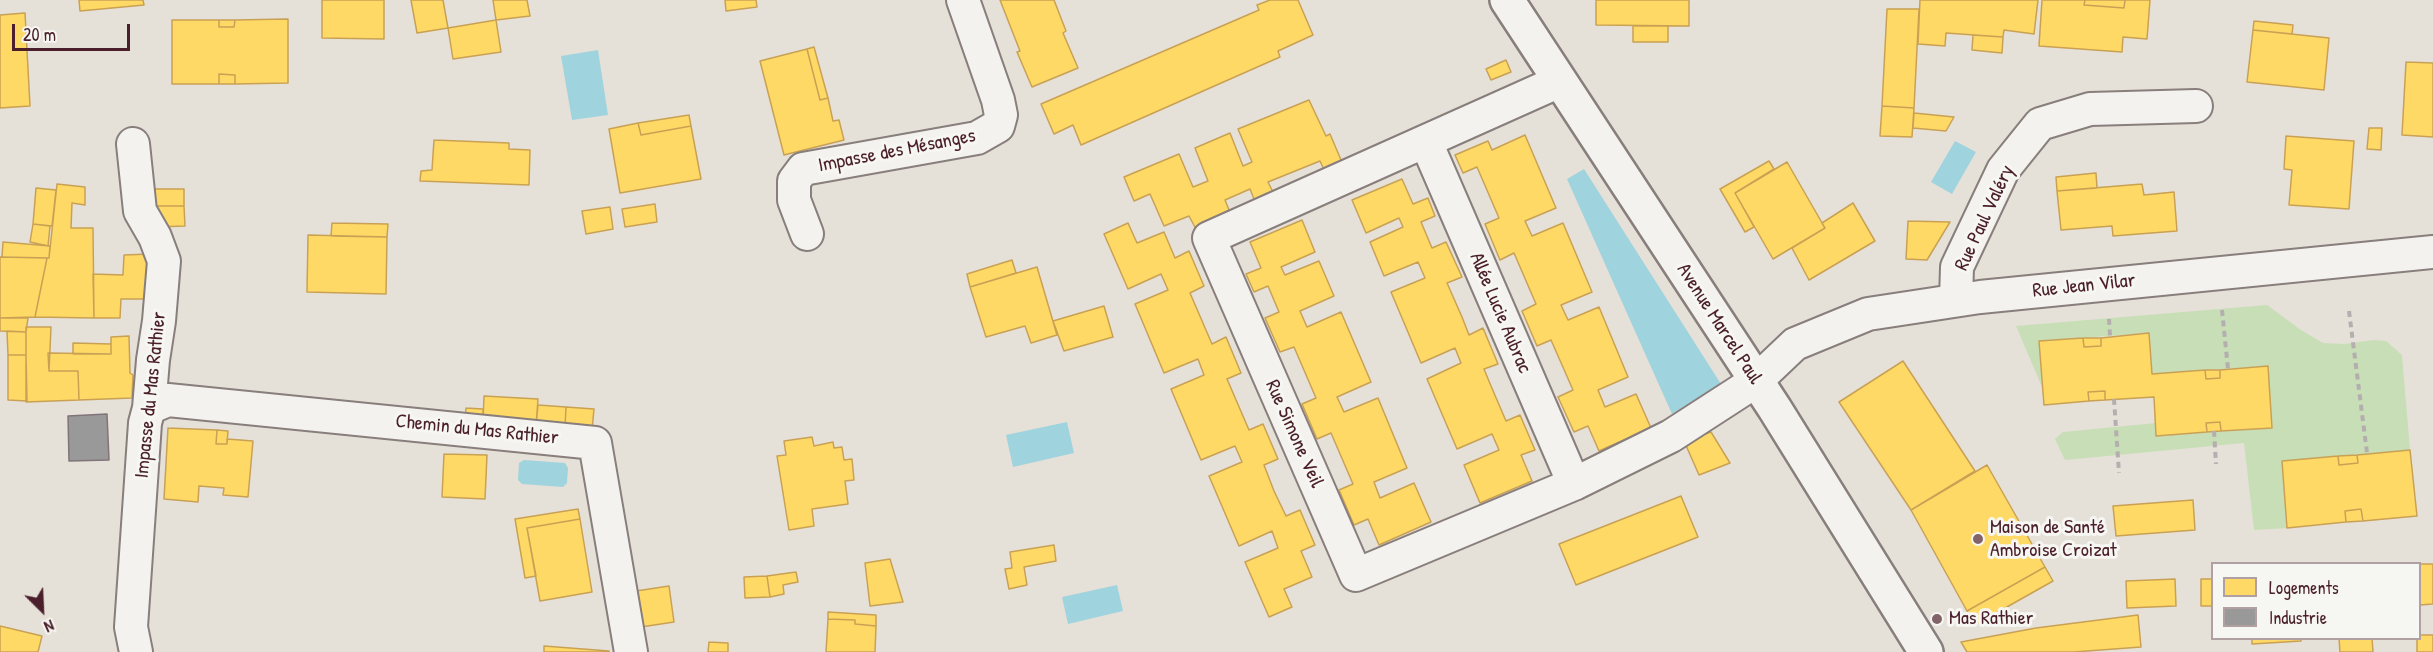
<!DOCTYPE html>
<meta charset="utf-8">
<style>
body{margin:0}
#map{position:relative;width:2433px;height:652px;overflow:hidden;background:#e6e1d8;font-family:"Patrick Hand",sans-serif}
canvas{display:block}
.legend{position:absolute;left:2211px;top:562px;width:210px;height:78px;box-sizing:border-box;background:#f6f6f2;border:2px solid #b1a0a2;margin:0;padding:8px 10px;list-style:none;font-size:18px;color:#4a1f2b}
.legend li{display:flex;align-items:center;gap:12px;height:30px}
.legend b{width:30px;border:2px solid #b1a0a2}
.north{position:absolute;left:12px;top:580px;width:60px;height:60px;-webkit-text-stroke:4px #f6f6f2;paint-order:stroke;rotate:156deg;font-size:16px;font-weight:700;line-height:24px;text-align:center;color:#4a1f2b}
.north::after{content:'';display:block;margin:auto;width:21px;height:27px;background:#4a1f2b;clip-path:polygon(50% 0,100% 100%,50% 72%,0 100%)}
.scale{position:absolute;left:12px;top:24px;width:118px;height:27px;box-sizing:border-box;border:3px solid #4a1f2b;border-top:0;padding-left:8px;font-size:18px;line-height:21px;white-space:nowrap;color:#4a1f2b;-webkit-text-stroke:4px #f6f6f2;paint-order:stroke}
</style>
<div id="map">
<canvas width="2433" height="652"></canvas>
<ul class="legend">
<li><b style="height:16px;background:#ffd966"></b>Logements</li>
<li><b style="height:16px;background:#999"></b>Industrie</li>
</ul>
<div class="north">N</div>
<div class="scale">20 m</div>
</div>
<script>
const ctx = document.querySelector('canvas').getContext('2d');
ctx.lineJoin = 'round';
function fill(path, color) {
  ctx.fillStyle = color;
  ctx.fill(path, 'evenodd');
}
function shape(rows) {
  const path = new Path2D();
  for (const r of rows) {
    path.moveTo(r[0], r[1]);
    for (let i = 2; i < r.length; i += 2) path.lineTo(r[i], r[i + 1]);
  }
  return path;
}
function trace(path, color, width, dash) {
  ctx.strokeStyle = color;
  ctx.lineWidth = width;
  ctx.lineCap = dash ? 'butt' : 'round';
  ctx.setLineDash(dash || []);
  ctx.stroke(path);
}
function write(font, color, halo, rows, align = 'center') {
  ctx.font = font + ' "Patrick Hand",sans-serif';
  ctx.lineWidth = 6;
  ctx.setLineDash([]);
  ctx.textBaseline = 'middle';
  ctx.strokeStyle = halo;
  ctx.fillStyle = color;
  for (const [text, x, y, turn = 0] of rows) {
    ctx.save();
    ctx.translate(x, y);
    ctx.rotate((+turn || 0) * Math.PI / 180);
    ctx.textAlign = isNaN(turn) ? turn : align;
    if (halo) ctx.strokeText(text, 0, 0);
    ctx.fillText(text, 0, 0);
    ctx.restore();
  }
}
fill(shape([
 [2267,305,2301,330,2323,343,2345,344,2373,340,2386,341,2402,355,2410,450,2338,456,2287,528,2254,530,2244,443,2065,460,2055,439,2063,432,2156,423,2157,436,2272,428,2267,366,2152,374,2149,333,2039,341,2042,387,2016,326]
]), '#c7deb6');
fill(shape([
 [598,50,608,115,572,120,561,56],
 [1955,141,1976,152,1952,194,1931,182],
 [1584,169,1721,384,1672,414,1567,179],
 [1067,422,1074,453,1013,467,1006,435],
 [524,460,565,463,568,468,567,483,563,487,522,484,518,480,519,463],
 [1117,585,1123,611,1068,624,1062,597]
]), '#9fd3de');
const homes = shape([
 [79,0,143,0,144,5,80,11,79,0],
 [322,0,384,0,384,39,322,38,322,0],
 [411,0,443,0,448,28,417,33,411,0],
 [493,0,527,0,530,16,496,20,493,0],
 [725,0,756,0,757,7,726,11,725,0],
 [1000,0,1054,0,1066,31,1063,33,1078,68,1032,87,1017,52,1020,51,1000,0],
 [1270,0,1298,0,1313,35,1278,51,1280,57,1081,145,1073,125,1054,134,1041,104,1259,10,1257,5,1270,0],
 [1596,0,1689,0,1689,26,1596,25,1596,0],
 [1920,0,2038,0,2034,34,2004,30,2003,37,1946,33,1945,46,1918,44,1920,0],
 [2042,0,2085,0,2084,5,2124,8,2125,0,2150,0,2147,39,2123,37,2122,52,2039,46,2042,0],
 [2085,0,2125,0,2124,8,2084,5,2085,0],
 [1887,9,1919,9,1914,108,1882,106,1887,9],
 [25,13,30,106,0,108,0,15,25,13],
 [288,19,288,83,235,84,235,75,219,74,219,84,172,84,172,20,219,20,219,27,234,27,235,20,288,19],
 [219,20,235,20,234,27,219,27,219,20],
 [496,20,501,52,453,59,448,28,496,20],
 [2254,21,2293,25,2292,34,2253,30,2254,21],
 [1633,26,1668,26,1668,42,1633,42,1633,26],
 [2253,30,2329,38,2324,90,2247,82,2253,30],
 [1973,35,2003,37,2002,53,1972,50,1973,35],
 [814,47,828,98,820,100,807,49,814,47],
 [807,49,820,100,828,98,833,121,839,120,844,140,784,155,760,61,807,49],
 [1506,60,1511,72,1491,80,1486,69,1506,60],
 [2406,62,2433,63,2433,137,2402,135,2406,62],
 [219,74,235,75,235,84,219,84,219,74],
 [1309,100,1326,136,1330,134,1344,167,1326,174,1320,161,1268,182,1275,196,1256,204,1250,189,1225,200,1231,215,1196,229,1189,216,1164,226,1150,194,1134,201,1124,177,1179,154,1193,187,1208,181,1195,148,1230,133,1243,166,1252,162,1238,129,1309,100],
 [1882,106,1914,108,1912,137,1880,136,1882,106],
 [1914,113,1954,117,1946,131,1913,128,1914,113],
 [689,115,691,126,641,135,638,123,689,115],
 [638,123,641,135,691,126,701,179,620,193,609,129,638,123],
 [2369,128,2382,128,2381,150,2367,149,2369,128],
 [1525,135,1556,208,1525,221,1532,236,1563,223,1592,292,1561,305,1568,320,1599,307,1628,377,1598,390,1605,407,1636,394,1651,428,1599,451,1588,426,1574,432,1558,397,1573,390,1551,340,1537,346,1522,311,1536,304,1514,253,1500,260,1485,224,1499,218,1477,167,1463,173,1455,155,1488,141,1492,150,1525,135],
 [2286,136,2354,141,2349,209,2289,205,2292,170,2284,169,2286,136],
 [434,140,509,143,509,149,530,150,529,185,420,181,421,171,432,170,434,140],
 [1769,161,1774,169,1735,193,1754,227,1745,232,1720,189,1769,161],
 [1787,162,1825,228,1773,259,1735,193,1787,162],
 [2096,173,2097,188,2057,191,2056,177,2096,173],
 [1402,179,1413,204,1428,198,1435,216,1421,222,1432,248,1446,242,1462,277,1447,283,1462,317,1469,335,1483,328,1498,364,1484,369,1491,386,1506,421,1520,415,1535,450,1521,455,1532,481,1480,503,1464,465,1499,450,1492,434,1457,449,1427,379,1461,363,1455,348,1421,363,1391,292,1425,278,1418,262,1384,276,1370,242,1403,227,1399,218,1366,233,1352,200,1402,179],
 [57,184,85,187,85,205,72,203,71,228,93,228,94,318,35,317,47,258,49,258,57,184],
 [2142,184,2144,195,2174,192,2177,231,2113,236,2112,226,2061,230,2057,191,2142,184],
 [36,188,56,190,52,226,33,224,36,188],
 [154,189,184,189,184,206,155,206,154,189],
 [1853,203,1875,241,1809,280,1792,248,1825,228,1822,223,1853,203],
 [655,204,657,222,625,227,622,209,655,204],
 [155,206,184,206,185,226,155,227,155,206],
 [610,207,613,229,586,234,582,211,610,207],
 [1302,220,1315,252,1281,267,1285,275,1319,261,1334,296,1300,311,1307,327,1341,312,1371,382,1337,397,1344,412,1378,398,1407,468,1374,482,1380,498,1414,483,1431,522,1379,545,1368,519,1354,525,1339,490,1353,484,1331,433,1317,439,1302,404,1316,398,1294,347,1280,352,1265,318,1279,312,1268,286,1254,292,1246,274,1261,268,1250,242,1302,220],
 [1908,221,1950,222,1927,260,1906,259,1908,221],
 [332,223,388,224,387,237,331,236,332,223],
 [1128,223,1137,243,1164,232,1175,258,1189,251,1204,286,1190,293,1212,344,1226,337,1241,373,1227,379,1249,430,1263,424,1278,459,1264,465,1274,491,1286,516,1300,510,1315,545,1301,551,1312,577,1284,589,1292,607,1269,617,1245,562,1278,548,1272,531,1239,546,1209,476,1242,462,1235,446,1201,460,1171,389,1204,375,1198,359,1164,373,1135,304,1168,290,1161,274,1128,289,1104,234,1128,223],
 [33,224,50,226,48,246,30,242,33,224],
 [308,235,387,237,386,294,307,292,308,235],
 [3,242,50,246,49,258,2,257,3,242],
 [150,254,149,299,121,299,120,318,94,318,93,274,123,275,124,255,150,254],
 [0,257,47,258,35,317,0,318,0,257],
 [1012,260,1016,273,970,287,967,274,1012,260],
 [1037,267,1057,335,1031,343,1025,326,986,337,970,287,1037,267],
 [1104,306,1113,337,1064,351,1053,321,1104,306],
 [0,318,28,318,26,332,0,331,0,318],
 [26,327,51,327,49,371,78,371,79,400,26,402,26,327],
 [7,331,26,332,26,355,8,355,7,331],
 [2149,333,2152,374,2205,370,2206,379,2220,378,2220,370,2268,366,2272,428,2221,431,2220,422,2206,423,2207,432,2156,436,2154,397,2105,400,2105,391,2088,392,2089,401,2044,405,2039,341,2083,338,2084,347,2101,346,2101,338,2149,333],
 [129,336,130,373,133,375,132,398,79,400,78,371,49,371,48,353,111,354,111,337,129,336],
 [2083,338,2101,338,2101,346,2084,347,2083,338],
 [73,343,111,344,111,354,73,354,73,343],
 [8,355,26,355,27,401,8,400,8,355],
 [1903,361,1975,471,1911,510,1839,402,1903,361],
 [2205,370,2220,370,2220,378,2206,379,2205,370],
 [2105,391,2105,400,2089,401,2088,392,2105,391],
 [484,396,538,399,536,426,483,422,484,396],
 [538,405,566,407,565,428,536,426,538,405],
 [566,407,594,409,592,430,565,428,566,407],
 [466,408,483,409,483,422,465,421,466,408],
 [2220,422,2221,431,2207,432,2206,423,2220,422],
 [168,428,217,430,216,444,227,444,227,439,253,441,248,497,223,495,224,488,199,486,198,502,164,499,168,428],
 [217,430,228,431,227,444,216,444,217,430],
 [1711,432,1730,463,1699,475,1684,441,1711,432],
 [812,437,814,446,833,442,834,448,842,447,844,460,852,459,854,480,845,481,848,504,812,509,814,526,789,530,777,456,786,455,784,441,812,437],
 [2410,450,2417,516,2363,521,2361,509,2345,511,2346,522,2287,528,2282,461,2338,456,2339,465,2358,463,2357,455,2410,450],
 [444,454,487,455,485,499,442,497,444,454],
 [2357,455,2358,463,2339,465,2338,456,2357,455],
 [1987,465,2045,567,1967,611,1911,510,1987,465],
 [1681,496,1698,537,1576,585,1559,544,1681,496],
 [2193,500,2195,530,2116,536,2113,506,2193,500],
 [578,509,580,519,527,528,536,576,525,578,515,519,578,509],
 [2361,509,2363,521,2346,522,2345,511,2361,509],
 [580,519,592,592,540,601,527,528,580,519],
 [1054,545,1056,561,1024,567,1027,585,1009,589,1005,569,1012,568,1010,552,1054,545],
 [890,559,903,602,870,606,865,563,890,559],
 [2420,564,2433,564,2433,604,2420,605,2420,564],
 [2045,567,2053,581,1975,625,1967,611,2045,567],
 [796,572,798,582,783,585,784,594,770,597,767,576,796,572],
 [767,576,770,597,745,598,744,577,767,576],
 [2175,579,2176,606,2127,608,2126,581,2175,579],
 [2201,579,2212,579,2212,606,2201,606,2201,579],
 [669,586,674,622,641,627,636,591,669,586],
 [828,612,876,615,876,626,855,624,855,620,828,619,828,612],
 [2138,615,2141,647,2074,652,1967,652,1961,642,2036,628,2138,615],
 [828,619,855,620,855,624,876,626,875,652,826,652,828,619],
 [0,626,42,636,38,652,0,652,0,626],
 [2420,635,2433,635,2433,652,2417,652,2417,638,2420,638,2420,635],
 [2252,638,2301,638,2301,641,2252,644,2252,638],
 [2339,638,2372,638,2373,652,2340,652,2339,638],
 [709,642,728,643,728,652,708,652,709,642],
 [544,646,609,651,609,652,544,652,544,646]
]);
fill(homes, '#ffd966');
trace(homes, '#c9a154', 1.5);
const industry = shape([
 [107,414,109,460,69,461,68,416,107,414]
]);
fill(industry, '#999');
trace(industry, '#817478', 1.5);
const minor = shape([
 [1560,81,1209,238,1356,575,1574,484,1671,436,1756,381,1795,344,1868,314,1980,297,2433,252],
 [1426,142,1574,484],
 [133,144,140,211,155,237,164,261,159,321,153,360,149,408,145,423,131,627,136,652],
 [807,234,794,200,794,181,803,169,977,138,998,126,1001,115,998,100,963,0],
 [1956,299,1957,267,2003,170,2040,124,2090,109,2196,106],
 [149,408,168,400,595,443,631,652]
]);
const secondary = shape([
 [1507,0,1775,409,1926,652]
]);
trace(minor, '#887e7c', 36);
trace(secondary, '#887e7c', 38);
trace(shape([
 [2222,310,2228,369],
 [2349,311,2367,453],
 [2109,319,2110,336],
 [2114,399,2119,473],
 [2214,431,2216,464]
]), '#b4afae', 4, [6, 4.5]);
trace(minor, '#f3f2ef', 32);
trace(secondary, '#f3f2ef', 33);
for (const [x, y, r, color] of [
 [1978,539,6,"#816368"],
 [1937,619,6,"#816368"]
]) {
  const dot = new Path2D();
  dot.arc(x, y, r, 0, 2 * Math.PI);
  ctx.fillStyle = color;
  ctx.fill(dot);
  trace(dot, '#f6f6f2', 2);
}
write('20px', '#4a1f2b', '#f6f6f2', [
 ["Impasse des Mésanges",897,151,-11],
 ["Rue Paul Valéry",1985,218,-65],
 ["Rue Jean Vilar",2084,286,-6],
 ["Allée Lucie Aubrac",1500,313,67],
 ["Avenue Marcel Paul",1719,324,57],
 ["Impasse du Mas Rathier",151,395,-84],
 ["Chemin du Mas Rathier",477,430,6],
 ["Rue Simone Veil",1294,434,66]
]);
write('20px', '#4a1f2b', '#f6f6f2', [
 ["Maison de Santé",1990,528],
 ["Ambroise Croizat",1990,551],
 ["Mas Rathier",1949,619]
], 'left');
</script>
